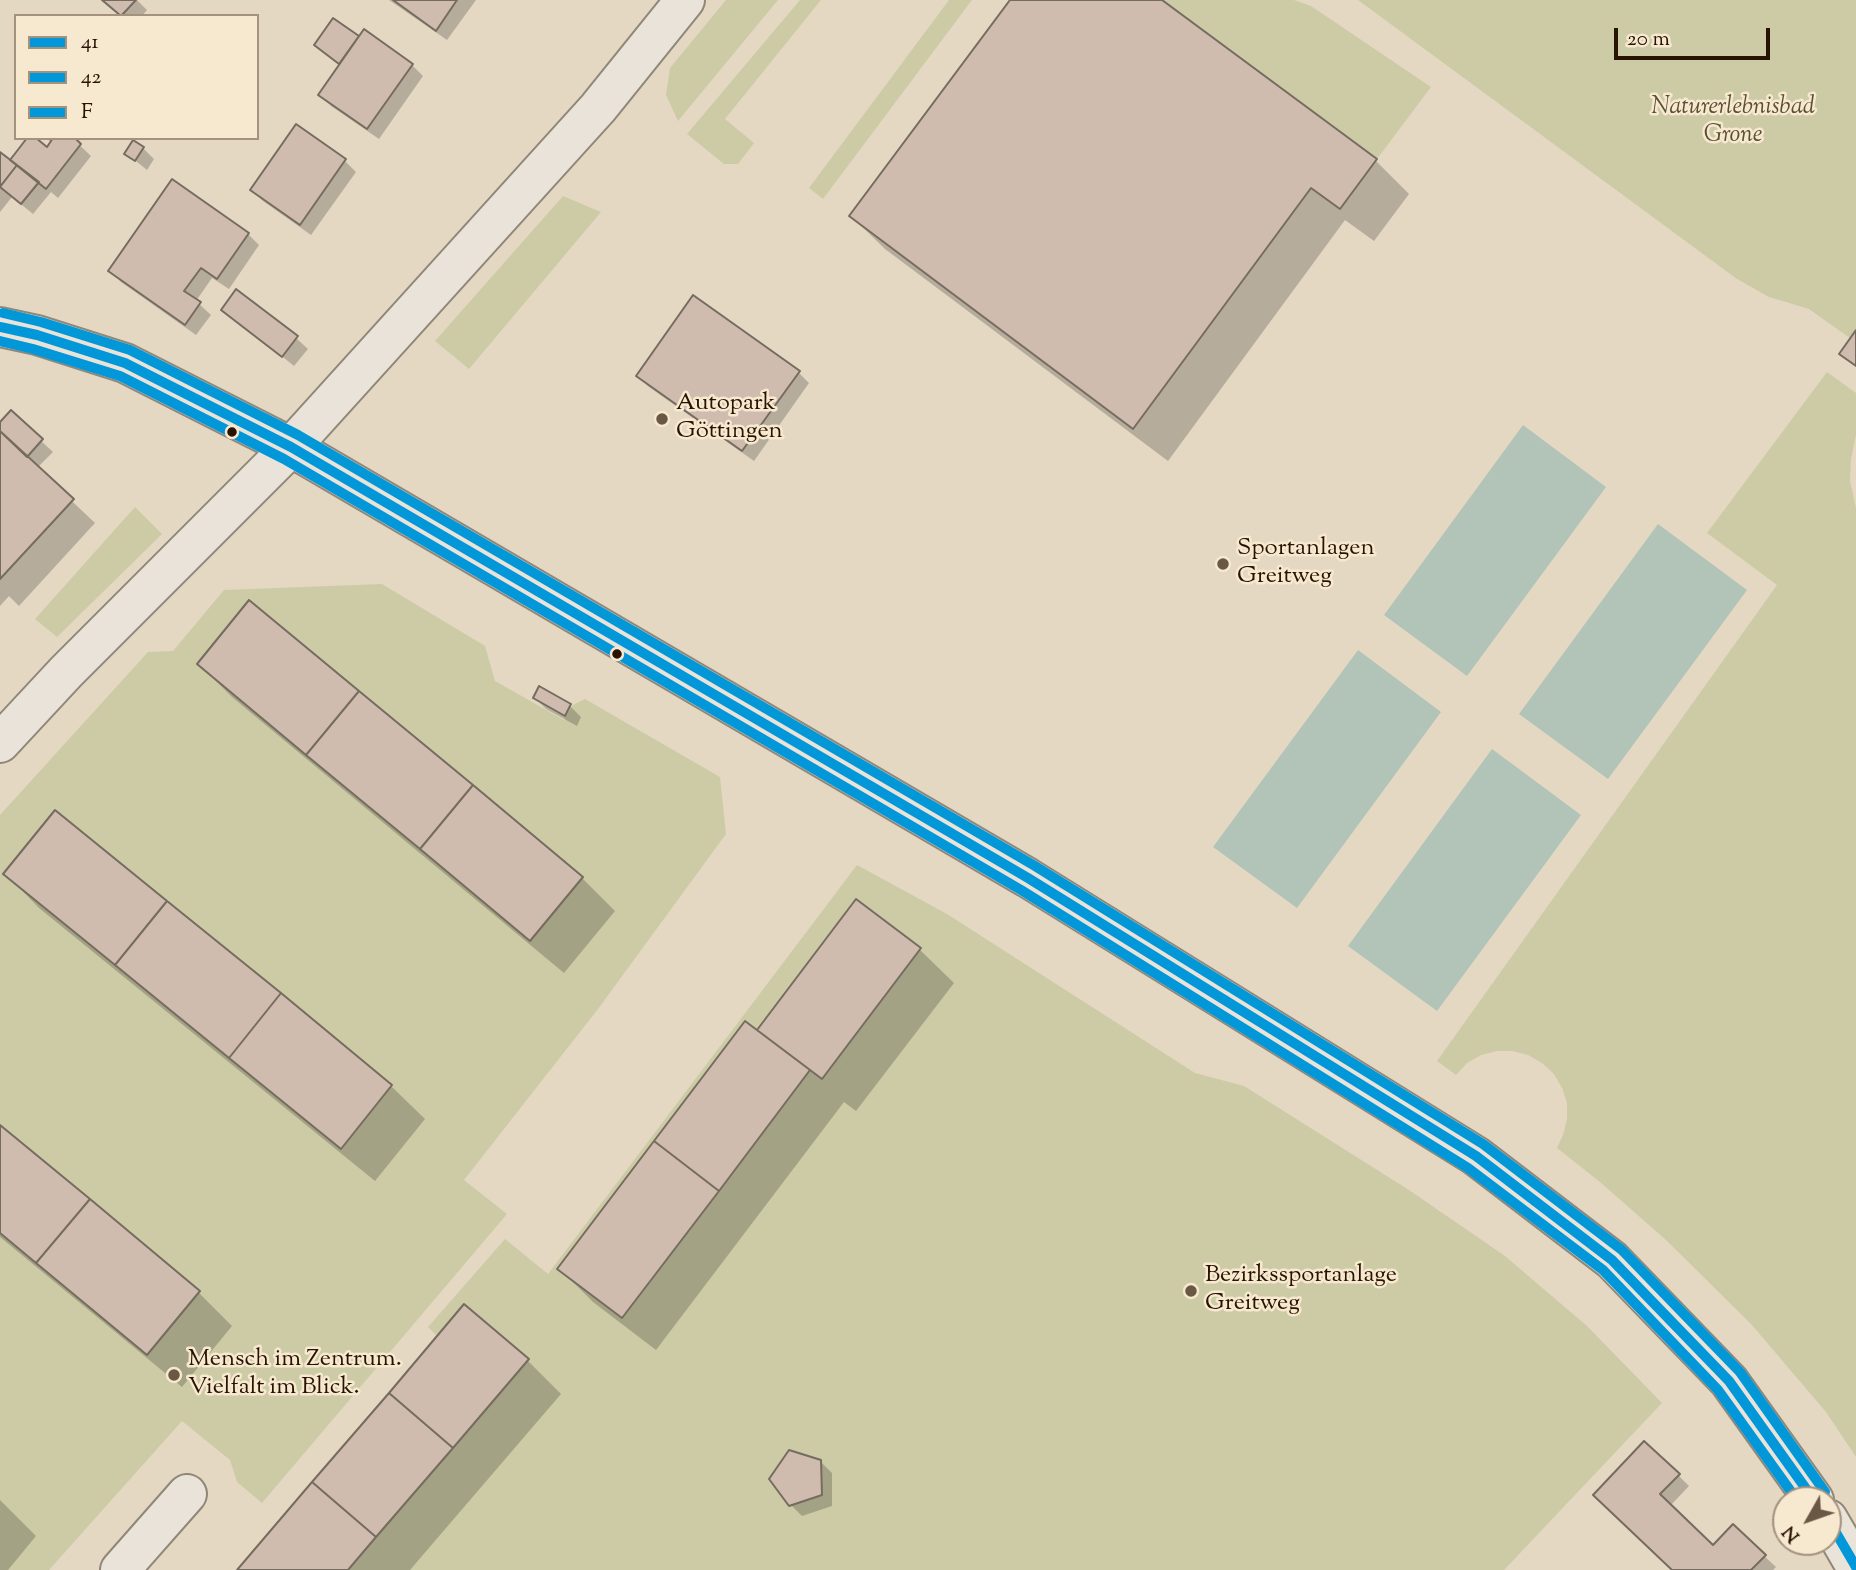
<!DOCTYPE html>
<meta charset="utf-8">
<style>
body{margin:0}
#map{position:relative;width:1856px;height:1570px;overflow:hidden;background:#e4d8c3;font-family:"Sorts Mill Goudy",serif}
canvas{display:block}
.legend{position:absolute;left:14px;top:14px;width:245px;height:126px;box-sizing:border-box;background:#f7e8d0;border:2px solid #a4927d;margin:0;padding:9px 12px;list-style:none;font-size:21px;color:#281200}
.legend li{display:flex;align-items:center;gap:14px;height:35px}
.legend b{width:35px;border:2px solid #a4927d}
.north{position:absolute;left:1772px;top:1486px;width:70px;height:70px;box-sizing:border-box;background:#f7e8d0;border:2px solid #a4927d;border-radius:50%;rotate:230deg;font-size:19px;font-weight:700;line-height:28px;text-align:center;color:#281200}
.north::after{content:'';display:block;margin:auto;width:24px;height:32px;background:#6a5744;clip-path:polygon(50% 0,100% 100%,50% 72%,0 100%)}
.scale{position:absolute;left:1614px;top:28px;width:156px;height:32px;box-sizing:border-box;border:4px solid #281200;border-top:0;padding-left:9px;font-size:21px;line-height:24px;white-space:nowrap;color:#281200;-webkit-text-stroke:5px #f7e8d0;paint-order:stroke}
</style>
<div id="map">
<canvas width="1856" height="1570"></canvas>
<ul class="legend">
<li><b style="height:9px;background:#0297d8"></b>41</li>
<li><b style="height:9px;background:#0297d8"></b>42</li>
<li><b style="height:9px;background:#0298d8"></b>F</li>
</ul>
<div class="north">N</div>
<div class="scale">20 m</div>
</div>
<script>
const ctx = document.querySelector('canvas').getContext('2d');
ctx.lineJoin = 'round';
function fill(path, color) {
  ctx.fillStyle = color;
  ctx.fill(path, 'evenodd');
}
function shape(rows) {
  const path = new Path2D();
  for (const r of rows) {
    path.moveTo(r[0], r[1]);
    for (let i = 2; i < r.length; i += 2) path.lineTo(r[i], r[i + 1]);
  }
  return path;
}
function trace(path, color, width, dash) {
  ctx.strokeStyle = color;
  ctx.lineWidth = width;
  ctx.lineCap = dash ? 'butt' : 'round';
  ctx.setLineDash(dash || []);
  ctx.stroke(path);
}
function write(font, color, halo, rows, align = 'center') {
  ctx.font = font + ' "Sorts Mill Goudy",serif';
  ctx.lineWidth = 5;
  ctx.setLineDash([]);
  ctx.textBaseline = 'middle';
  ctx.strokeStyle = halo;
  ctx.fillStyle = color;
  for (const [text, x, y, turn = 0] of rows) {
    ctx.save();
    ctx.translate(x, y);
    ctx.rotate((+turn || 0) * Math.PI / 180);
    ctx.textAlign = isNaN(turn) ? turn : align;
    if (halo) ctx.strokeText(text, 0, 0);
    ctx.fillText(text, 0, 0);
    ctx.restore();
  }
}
fill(shape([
 [726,0,778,0,678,121,666,95,670,68],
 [800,0,821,0,725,119,754,143,738,164,724,164,687,134],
 [949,0,972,0,823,199,809,188],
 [1162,0,1294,0,1311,6,1431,87,1377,159],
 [1358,0,1856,0,1856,366,1839,354,1850,338,1809,309,1769,297,1737,279],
 [563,196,601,212,469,369,435,341],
 [1827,372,1856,393,1856,435,1851,459,1850,481,1856,508,1856,1457,1826,1412,1751,1324,1666,1240,1600,1182,1557,1148,1563,1135,1567,1119,1567,1103,1562,1088,1554,1074,1542,1063,1528,1055,1512,1051,1497,1051,1481,1055,1467,1063,1456,1075,1437,1061,1777,585,1707,533],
 [135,507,162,534,57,637,35,619],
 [382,584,485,646,495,681,564,720,573,705,585,699,720,777,726,834,598,1009,464,1180,507,1214,262,1503,237,1482,230,1460,182,1421,49,1570,0,1570,0,815,148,652,173,651,224,590],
 [857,865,947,914,1195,1073,1244,1086,1409,1190,1505,1256,1587,1326,1662,1403,1504,1570,237,1570,437,1336,428,1327,505,1239,548,1274]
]), '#cccba6');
fill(shape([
 [1523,425,1606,487,1467,676,1384,615],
 [1658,524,1747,590,1608,779,1519,714],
 [1358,650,1441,712,1297,908,1213,847],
 [1492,749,1581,815,1437,1011,1348,946]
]), '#b1c4b7');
fill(shape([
 [103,0,137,0,147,10,142,16,120,16],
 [389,0,476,0,447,40],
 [1012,0,1159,0,1376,161,1409,194,1374,241,1345,220,1168,461,885,249,851,216],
 [333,21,360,38,412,65,423,76,379,139,331,106,320,95,340,66,316,45],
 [46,138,72,138,91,156,58,198,51,192,33,214,12,197,0,212,0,155,10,163,47,150,52,143],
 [143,148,154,159,147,170,127,154],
 [345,161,356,172,311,235,263,201,252,190],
 [173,181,248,234,259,245,229,289,212,278,196,301,211,315,196,335,121,282,110,271],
 [223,309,296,338,308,349,294,366],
 [798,372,809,383,754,461,649,387,638,376],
 [11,413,53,452,37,468,95,523,19,606,9,596,0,606,0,424],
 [199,664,582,878,615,911,564,973,232,697],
 [535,698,570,706,581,717,577,726,546,709],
 [56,813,391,1086,425,1119,375,1181,39,908,6,874],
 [857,901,920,950,954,983,856,1111,844,1102,656,1350,593,1302,560,1269,757,1032],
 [0,1128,198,1292,232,1326,182,1387,0,1237],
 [464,1307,528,1361,561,1394,410,1570,240,1570],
 [821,1462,832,1473,832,1506,802,1516,791,1505],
 [1678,1475,1689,1486,1670,1506,1713,1548,1733,1527,1776,1567,1773,1570,1674,1570,1595,1495],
 [0,1500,36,1536,8,1570,0,1570]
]), '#0003');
const building = shape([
 [102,0,136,0,121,16,102,0],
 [393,0,457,0,436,31,393,0],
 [1010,0,1162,0,1377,159,1340,209,1311,188,1133,429,849,216,1010,0],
 [333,18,359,36,339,64,314,45,333,18],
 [364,29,413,64,367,129,318,95,364,29],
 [296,124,346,159,300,225,250,190,296,124],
 [27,138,36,138,47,147,53,138,75,138,81,144,46,189,10,160,27,138],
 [133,140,144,147,135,161,124,154,133,140],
 [0,152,17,165,0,187,0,152],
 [17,165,39,182,21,204,0,187,17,165],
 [172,179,249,233,217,279,201,268,184,291,201,302,185,325,108,271,172,179],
 [236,289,298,336,282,357,221,310,236,289],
 [693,295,800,371,742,451,636,376,693,295],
 [1856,330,1856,366,1839,354,1856,330],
 [11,410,43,439,27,457,0,431,0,422,11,410],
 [0,431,74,499,0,579,0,431],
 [249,600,359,691,306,755,197,664,249,600],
 [539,686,571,704,565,716,533,698,539,686],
 [359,691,473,785,420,849,306,755,359,691],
 [473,785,583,877,530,941,420,849,473,785],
 [55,810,167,901,115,965,3,874,55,810],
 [856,899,921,948,822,1079,757,1030,856,899],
 [167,901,281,993,229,1058,115,965,167,901],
 [281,993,392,1085,341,1149,229,1058,281,993],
 [745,1021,810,1070,719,1191,654,1141,745,1021],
 [0,1125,90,1199,36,1263,0,1233,0,1125],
 [654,1141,719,1191,622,1318,557,1269,654,1141],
 [90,1199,200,1291,147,1355,36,1263,90,1199],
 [464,1304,529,1359,453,1448,389,1393,464,1304],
 [389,1393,453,1448,376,1537,312,1482,389,1393],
 [1644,1441,1680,1474,1660,1494,1713,1545,1733,1524,1766,1555,1751,1570,1672,1570,1593,1495,1644,1441],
 [789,1450,821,1460,822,1495,789,1506,769,1479,789,1450],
 [312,1482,376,1537,348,1570,237,1570,312,1482]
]);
fill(building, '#cfbcaf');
trace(building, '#756c5f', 2);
const minor = shape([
 [0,327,37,335,125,363,291,447,1028,878,1476,1156,1612,1260,1729,1381,1814,1500],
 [0,743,66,672,291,447,598,108,685,0],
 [1828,1519,1856,1567],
 [120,1570,187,1494]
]);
trace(minor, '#908779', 42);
trace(minor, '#e9e3d9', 38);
trace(shape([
 [0,327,37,335,125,363,291,447,1028,878,1476,1156,1612,1260,1729,1381,1814,1500],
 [1828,1519,1856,1567]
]), '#0297d8', 10);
trace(shape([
 [0,341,33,349,120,376,284,459,1021,890,1468,1168,1603,1270,1718,1390,1797,1500]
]), '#0297d8', 10);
trace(shape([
 [3,313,41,322,130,350,298,435,1035,866,1483,1144,1622,1250,1740,1372,1825,1492]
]), '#0298d8', 10);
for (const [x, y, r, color] of [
 [662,419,7,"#6a5744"],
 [232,432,6,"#281200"],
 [1223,564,7,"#6a5744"],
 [617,654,6,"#281200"],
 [1191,1291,7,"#6a5744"],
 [174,1375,7,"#6a5744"]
]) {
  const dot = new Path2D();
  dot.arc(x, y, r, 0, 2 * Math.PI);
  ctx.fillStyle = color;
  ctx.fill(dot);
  trace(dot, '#f7e8d0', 2.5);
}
write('italic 24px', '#5b4f32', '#f7e8d0', [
 ["Naturerlebnisbad",1733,109],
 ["Grone",1733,137]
]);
write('24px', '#281200', '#f7e8d0', [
 ["Autopark",676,405],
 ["Göttingen",676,433],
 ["Sportanlagen",1237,550],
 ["Greitweg",1237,578],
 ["Bezirkssportanlage",1205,1277],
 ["Greitweg",1205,1305],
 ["Mensch im Zentrum.",188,1361],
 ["Vielfalt im Blick.",188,1389]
], 'left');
</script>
